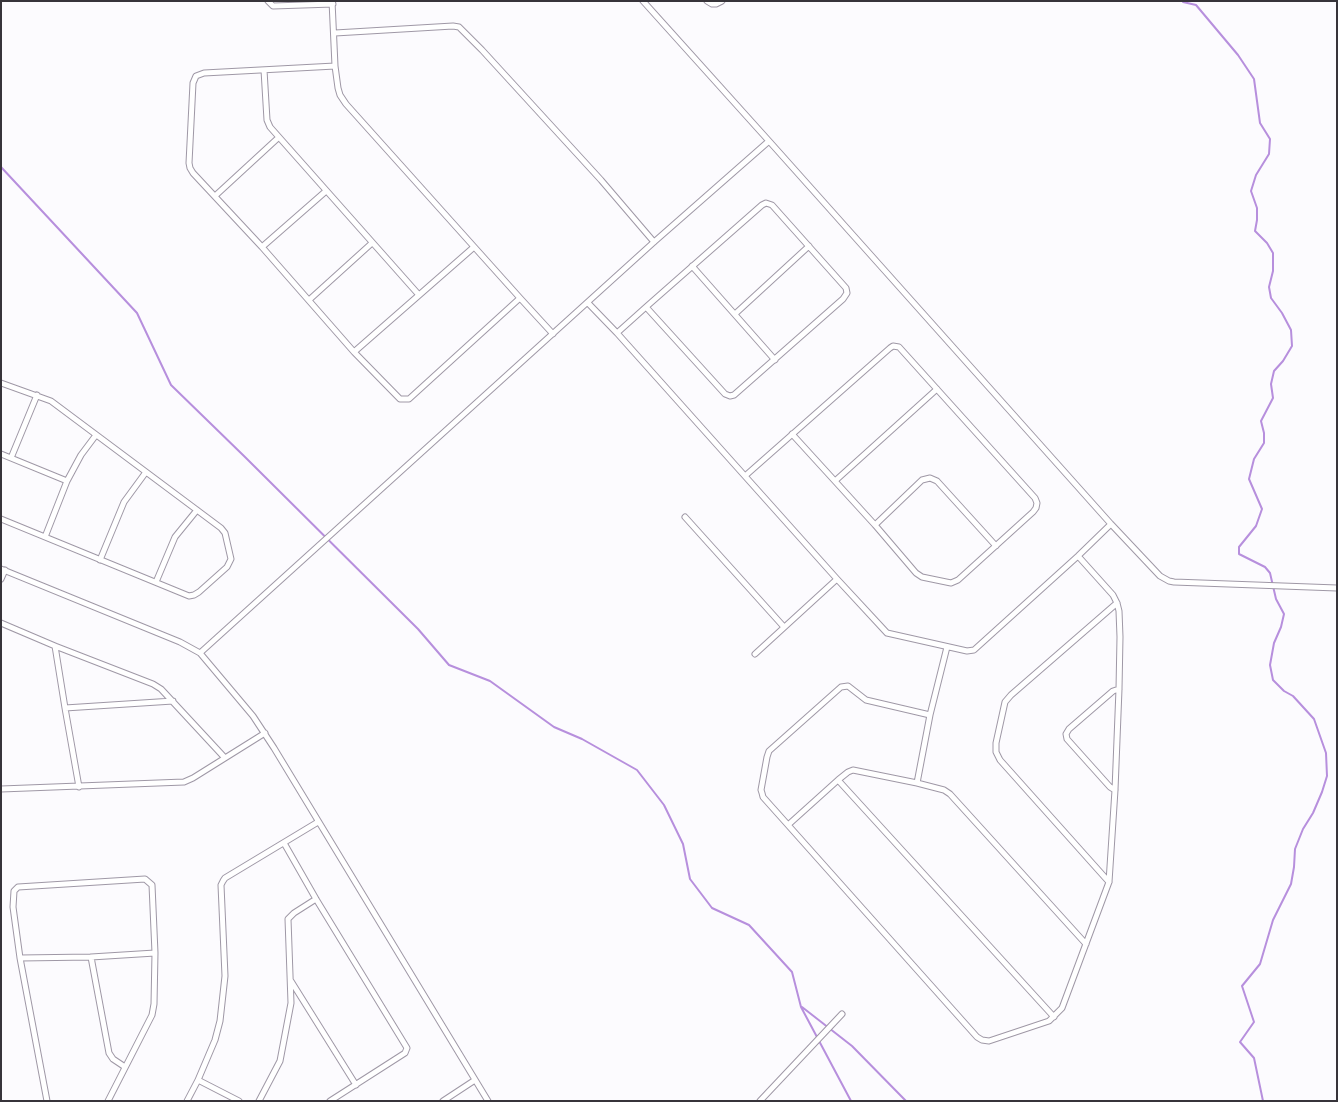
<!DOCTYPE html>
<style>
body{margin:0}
#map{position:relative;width:1338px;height:1102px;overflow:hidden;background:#fcfbfe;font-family:Mulish,sans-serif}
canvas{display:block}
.frame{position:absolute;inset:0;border:2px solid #37343a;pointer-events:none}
</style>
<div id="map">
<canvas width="1338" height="1102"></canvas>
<div class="frame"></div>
</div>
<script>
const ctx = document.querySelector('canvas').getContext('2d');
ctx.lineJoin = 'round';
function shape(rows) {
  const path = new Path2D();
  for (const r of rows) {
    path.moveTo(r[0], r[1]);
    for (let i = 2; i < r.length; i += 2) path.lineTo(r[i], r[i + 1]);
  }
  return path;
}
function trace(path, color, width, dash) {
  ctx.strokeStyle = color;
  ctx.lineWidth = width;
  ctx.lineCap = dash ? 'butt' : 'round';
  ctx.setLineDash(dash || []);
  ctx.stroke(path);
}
trace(shape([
 [1183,2,1196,5,1238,55,1254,79,1260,123,1270,139,1269,154,1256,175,1251,191,1257,208,1257,220,1255,231,1267,243,1273,253,1273,271,1269,287,1271,298,1282,313,1291,330,1292,346,1283,361,1274,371,1271,384,1273,398,1261,421,1264,433,1264,443,1254,459,1249,479,1262,509,1256,526,1239,547,1239,554,1265,567,1270,573,1276,599,1284,614,1281,627,1274,643,1270,665,1273,680,1284,691,1293,696,1314,719,1326,753,1327,776,1322,792,1313,813,1303,829,1295,849,1294,867,1291,884,1273,920,1260,964,1242,986,1254,1022,1240,1042,1254,1058,1263,1101],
 [1,167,137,313,171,385,245,457,418,629,449,665,490,681,554,727,582,739,637,770,664,805,683,844,690,879,712,908,749,925,792,972,801,1007,851,1101],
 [802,1007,852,1046,906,1101]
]), '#b78fdd', 2);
const street = shape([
 [268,1,273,6,333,4],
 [332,1,335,66,338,88,340,95,346,104,520,298,553,334],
 [643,1,769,141,1111,524,1160,576,1169,581,1174,582,1337,588],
 [707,1,712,4,716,4,722,1],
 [335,33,453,26,459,27,482,50,601,180,654,242],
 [335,66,204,73,196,76,193,83,189,163,190,168,193,173,262,247,354,352,400,399,409,399,520,298],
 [264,70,267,120,270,127,419,295],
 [215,196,278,138],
 [262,247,326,191],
 [692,266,775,360],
 [309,300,372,243],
 [588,303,617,333,837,579,887,633,967,651,974,650,1078,556,1111,524],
 [735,314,809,246],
 [617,333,646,307,762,205,766,203,772,205,846,288,847,293,843,299,734,395,730,396,725,394,646,307],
 [354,352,474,247],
 [1,383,51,401,221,528,225,533,231,559,227,567,199,592,194,595,189,596,1,519],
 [1,454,67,481],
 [11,458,37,395],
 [745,476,890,348,893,346,899,347,1035,498,1037,503,1036,508,1033,512,958,580,951,583,922,577,916,573,875,525,792,434],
 [835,481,937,389],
 [685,517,784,627],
 [875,525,922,480,930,478,937,481,996,546],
 [45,537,67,481,81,455,96,435],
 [100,560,124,502,146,472],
 [1,569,180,642,200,653,253,716,274,748,488,1101],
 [1,579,5,570],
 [156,582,175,537,197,510],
 [1,623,55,646,153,684,161,689,225,758],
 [55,646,65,708,173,701],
 [200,653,654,242,769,141],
 [755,654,837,579],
 [65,708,79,787],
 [930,715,866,700,848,686,841,687,769,751,767,757,761,790,762,793,763,797,788,825,977,1037,982,1040,989,1041,1049,1021,1062,1008,1109,882,1115,790,1119,689,1120,637,1119,611,1117,603,1113,595,1078,556],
 [838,780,1054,1017],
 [917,783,930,715,947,647],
 [1,789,184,782,193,778,265,733],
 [1115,790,1110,787,1067,739,1066,734,1069,729,1113,691,1119,689],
 [788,825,838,780,848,772,853,770,917,783,944,790,950,794,1086,944],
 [284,843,316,899,407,1048,405,1053,330,1101],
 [1109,882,1000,760,996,752,996,743,1005,702,1011,695,1117,603],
 [91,957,109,1053,113,1059,125,1067],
 [20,958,91,957,155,953],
 [291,981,356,1085],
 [198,1080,239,1101],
 [47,1101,20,958,13,907,14,891,18,887,145,879,152,885,155,953,154,1004,152,1015,108,1101],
 [187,1101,198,1080,215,1040,220,1021,225,976,221,885,223,881,225,878,318,822],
 [259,1101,280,1061,291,1003,288,919,294,913,316,899],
 [443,1101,475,1080],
 [760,1101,842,1014]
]);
trace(street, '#9f98a6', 7);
trace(street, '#fff', 5);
</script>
